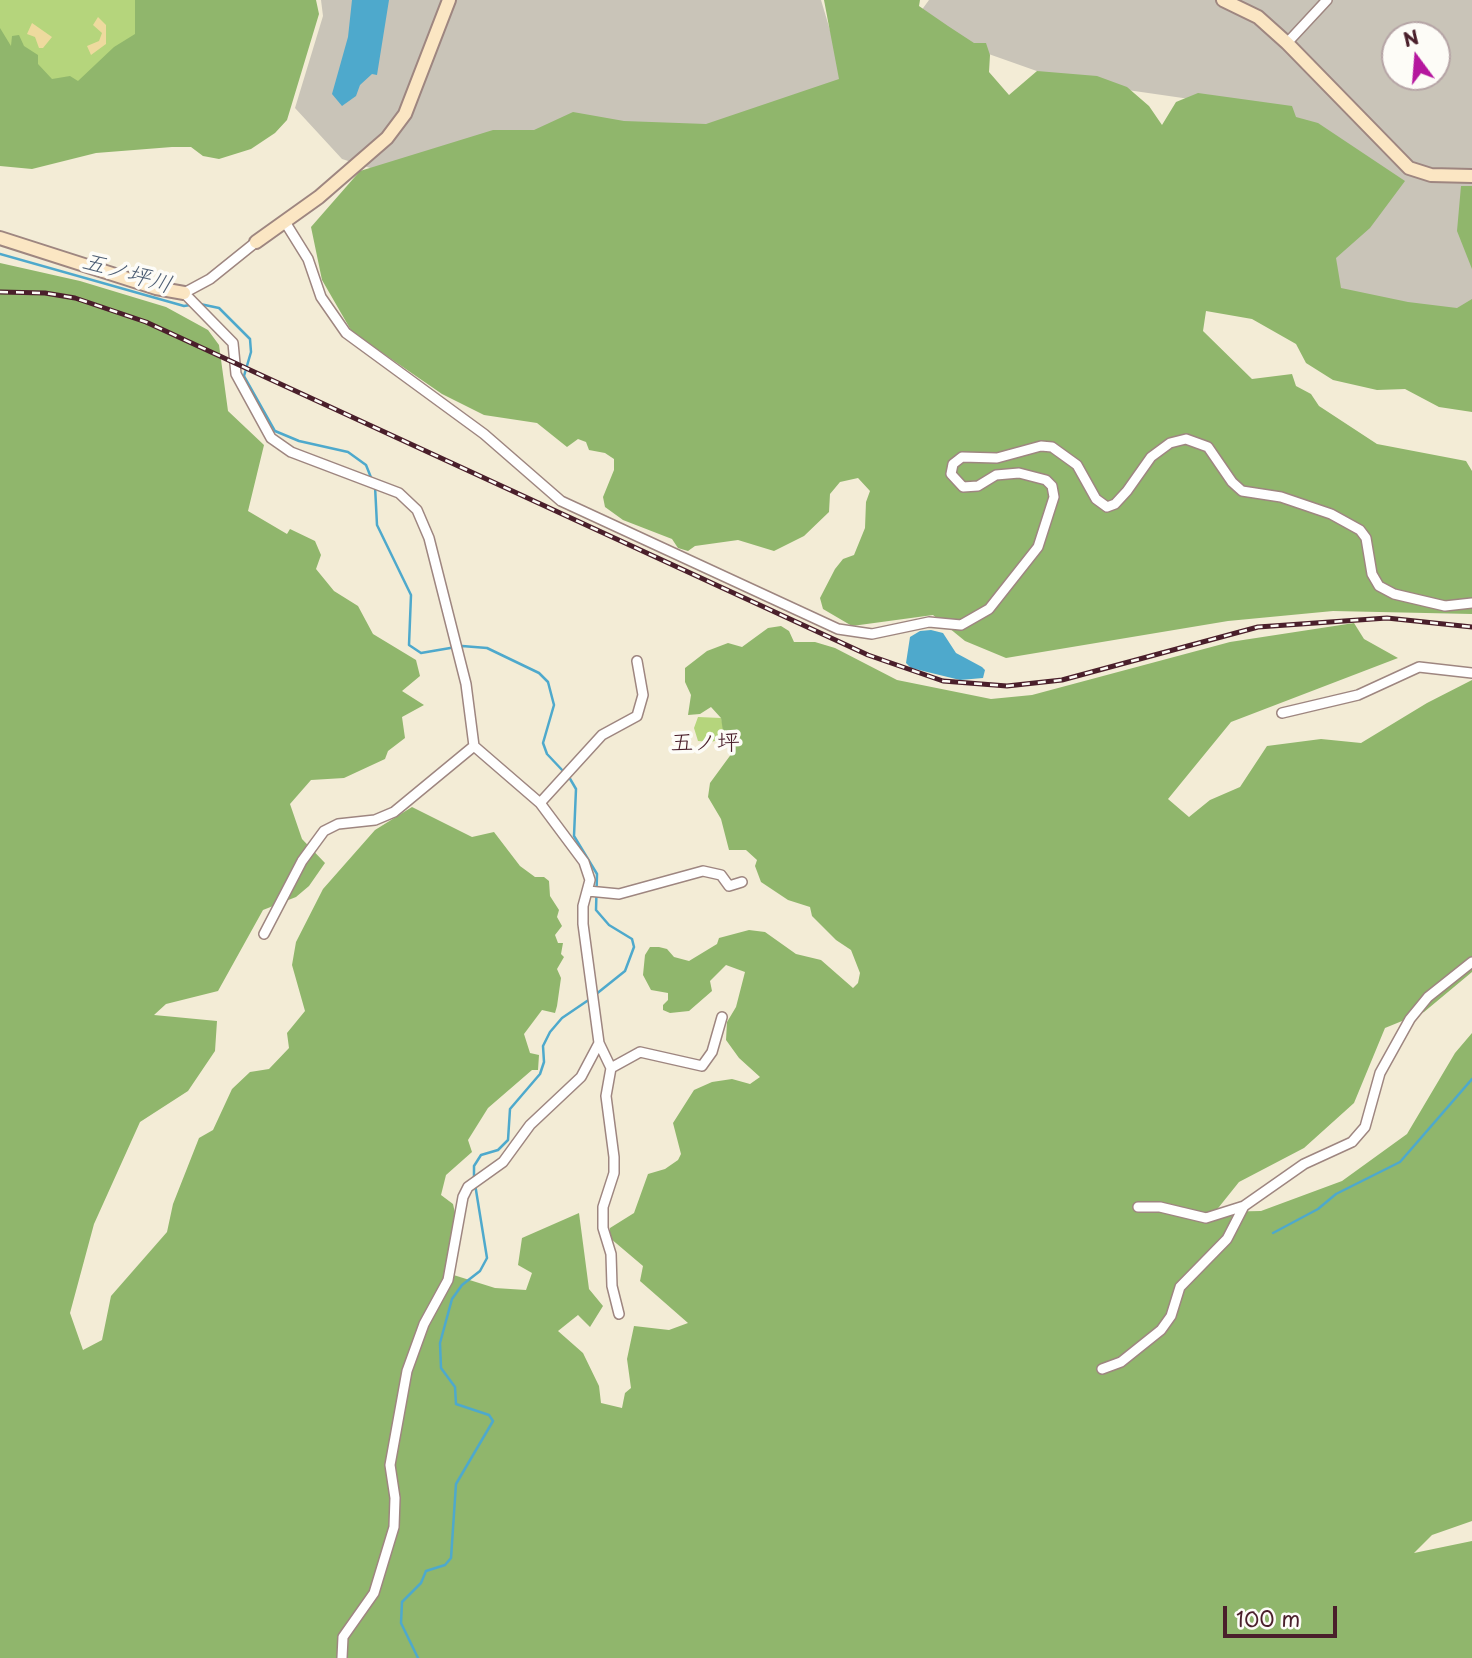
<!DOCTYPE html>
<meta charset="utf-8">
<style>
body{margin:0}
#map{position:relative;width:1472px;height:1658px;overflow:hidden;background:#f3ecd6;font-family:"Playpen Sans",sans-serif}
canvas{display:block}
.north{position:absolute;left:1381px;top:21px;width:70px;height:70px;box-sizing:border-box;background:#fdfcf7;border:2px solid #b5a4a5;border-radius:50%;rotate:344deg;font-size:19px;font-weight:700;line-height:28px;text-align:center;color:#4a1f2b}
.north::after{content:'';display:block;margin:auto;width:24px;height:32px;background:#b5179e;clip-path:polygon(50% 0,100% 100%,50% 72%,0 100%)}
.scale{position:absolute;left:1223px;top:1606px;width:114px;height:32px;box-sizing:border-box;border:4px solid #4a1f2b;border-top:0;padding-left:9px;font-size:21px;line-height:24px;white-space:nowrap;color:#4a1f2b;-webkit-text-stroke:5px #fdfcf7;paint-order:stroke}
</style>
<div id="map">
<canvas width="1472" height="1658"></canvas>
<div class="north">N</div>
<div class="scale">100 m</div>
</div>
<script>
const ctx = document.querySelector('canvas').getContext('2d');
ctx.lineJoin = 'round';
function fill(path, color) {
  ctx.fillStyle = color;
  ctx.fill(path, 'evenodd');
}
function shape(rows) {
  const path = new Path2D();
  for (const r of rows) {
    path.moveTo(r[0], r[1]);
    for (let i = 2; i < r.length; i += 2) path.lineTo(r[i], r[i + 1]);
  }
  return path;
}
function trace(path, color, width, dash) {
  ctx.strokeStyle = color;
  ctx.lineWidth = width;
  ctx.lineCap = dash ? 'butt' : 'round';
  ctx.setLineDash(dash || []);
  ctx.stroke(path);
}
function write(font, color, halo, rows, align = 'center') {
  ctx.font = font + ' "Playpen Sans","Klee One",sans-serif';
  ctx.lineWidth = 7;
  ctx.setLineDash([]);
  ctx.textBaseline = 'middle';
  ctx.strokeStyle = halo;
  ctx.fillStyle = color;
  for (const [text, x, y, turn = 0] of rows) {
    ctx.save();
    ctx.translate(x, y);
    ctx.rotate((+turn || 0) * Math.PI / 180);
    ctx.textAlign = isNaN(turn) ? turn : align;
    if (halo) ctx.strokeText(text, 0, 0);
    ctx.fillText(text, 0, 0);
    ctx.restore();
  }
}
fill(shape([
 [321,0,821,0,847,87,711,131,427,186,342,159,295,108,323,16],
 [929,0,1472,0,1472,306,1456,317,1335,297,1266,110,1065,81,983,52,918,15],
 [1395,35,1437,35,1437,77,1395,77]
]), '#c9c4b8');
fill(shape([
 [0,0,207,0,0,143],
 [698,717,721,718,726,738,711,742,698,741,694,728]
]), '#b5d57c');
fill(shape([
 [135,0,316,0,319,14,287,120,275,133,251,149,219,159,203,156,191,147,172,147,96,153,32,169,0,166,0,28,11,46,12,36,19,35,24,46,38,55,38,64,52,79,70,76,78,81,114,47,135,34],
 [824,0,920,0,919,6,948,26,974,43,986,43,990,55,989,72,1009,95,1037,71,1097,76,1127,87,1149,106,1162,125,1176,102,1198,93,1292,106,1296,117,1318,123,1405,181,1370,228,1336,258,1341,288,1408,302,1457,308,1472,299,1472,412,1439,407,1405,389,1377,390,1333,380,1306,363,1296,344,1252,319,1206,311,1203,331,1252,379,1292,374,1296,386,1311,394,1319,406,1377,444,1466,461,1472,471,1472,614,1333,611,1228,621,1006,658,965,641,933,615,852,626,823,609,820,598,835,569,843,559,854,555,865,528,866,502,870,491,858,478,840,482,830,494,829,512,804,536,774,551,738,540,695,546,688,551,678,548,672,539,623,520,605,507,603,497,614,470,614,459,605,453,589,450,586,442,578,439,567,447,537,423,484,415,442,394,352,332,322,280,311,227,360,171,493,130,534,130,573,112,624,121,706,124,839,79],
 [1461,186,1472,186,1472,269,1457,231],
 [0,263,80,281,166,307,208,330,219,345,228,411,264,445,248,511,287,534,290,529,315,541,321,555,316,569,334,591,358,606,373,634,416,660,420,676,402,691,424,705,402,717,405,738,388,751,385,759,344,778,311,780,290,804,302,839,325,863,309,886,296,897,263,910,218,991,166,1004,154,1015,217,1021,215,1051,188,1091,140,1122,94,1224,70,1313,83,1350,102,1340,111,1296,167,1232,173,1204,199,1138,213,1130,232,1089,250,1072,269,1069,289,1048,287,1033,305,1011,292,965,296,942,323,889,375,830,412,807,472,837,494,832,520,866,535,877,544,877,549,881,550,896,559,910,557,917,562,926,555,935,558,943,563,943,561,954,564,957,557,969,561,978,557,1006,555,1013,542,1010,524,1034,530,1053,539,1055,538,1070,532,1070,488,1108,468,1140,472,1152,446,1175,441,1195,453,1204,455,1213,444,1272,495,1288,526,1290,532,1273,518,1265,522,1238,579,1213,589,1289,603,1306,590,1327,578,1315,558,1331,583,1353,599,1386,601,1403,622,1408,625,1393,631,1388,627,1359,634,1326,669,1330,688,1323,640,1281,643,1266,610,1238,610,1228,634,1213,648,1174,665,1169,678,1160,681,1154,673,1123,694,1090,712,1082,732,1079,750,1084,760,1077,739,1058,726,1040,727,1022,736,1007,745,972,726,965,710,981,712,991,689,1011,670,1013,663,1010,663,1005,668,1000,668,993,651,990,643,975,645,955,650,947,659,947,667,949,674,957,689,961,717,944,719,938,749,930,765,932,796,954,821,960,853,988,858,983,860,973,851,950,836,940,812,916,810,907,788,900,761,882,755,866,757,860,746,850,729,850,721,819,708,797,710,783,732,753,731,742,723,731,721,718,711,707,700,714,688,715,691,695,685,682,685,668,707,651,728,643,742,647,768,628,781,626,789,631,794,642,815,642,835,648,897,680,991,699,1032,695,1230,642,1354,623,1364,639,1398,658,1231,722,1168,799,1189,817,1210,800,1240,787,1267,746,1321,739,1361,743,1427,703,1472,680,1472,972,1424,1012,1385,1028,1354,1103,1304,1148,1239,1182,1215,1212,1261,1211,1342,1181,1407,1134,1455,1053,1472,1033,1472,1521,1432,1535,1414,1553,1472,1541,1472,1658,0,1658]
]), '#90b66c');
fill(shape([
 [98,17,106,25,106,44,91,55,87,46,99,41,102,33,93,25],
 [32,23,52,37,43,48,39,48,35,37,27,34]
]), '#eeda9e');
fill(shape([
 [352,0,389,0,377,75,372,74,360,85,356,96,342,106,332,94,348,37],
 [931,630,943,633,956,653,982,667,985,670,983,678,960,680,911,668,906,663,910,637,920,631]
]), '#4ea9cc');
trace(shape([
 [0,254,184,306,190,305],
 [200,304,219,308,250,339,251,352,244,376,275,431,299,441,348,452,366,465,372,480],
 [375,486,377,525,411,595,409,645,421,653,462,646,487,648,539,673,548,682,554,705,543,743,547,754,564,772],
 [569,777,576,789,574,836,597,874,596,910,609,925,632,939,634,947,625,971,595,995],
 [474,1177,474,1166,481,1155,498,1150,508,1140,510,1109,540,1074,544,1062,543,1046,550,1032,562,1018,590,999],
 [1273,1233,1318,1209,1336,1194,1400,1162,1472,1079],
 [418,1658,401,1623,402,1602,421,1583,426,1571,445,1565,451,1558,456,1484,493,1421,489,1415,456,1404,455,1387,441,1368,440,1343,452,1299,462,1285,480,1271,487,1258,475,1184]
]), '#4ea9cc', 2.5);
const street = shape([
 [1287,43,1327,0],
 [285,222,308,259,321,297,346,333,484,434,561,501,838,629,872,634,929,622,961,625,989,609,1038,547,1054,497,1052,486,1046,480,1019,473,996,475,978,486,963,487,951,474,953,464,962,457,997,458,1041,446,1052,447,1077,465,1096,499,1107,507,1115,504,1127,491,1151,457,1170,443,1186,439,1208,447,1232,482,1242,491,1281,497,1331,514,1360,530,1366,538,1372,574,1379,586,1394,594,1445,606,1472,603],
 [256,242,210,279,184,293,233,343,236,374,271,438,291,452,399,493,417,510,429,538,466,684,474,746,540,803,584,862,590,880,583,906,583,924,599,1043,581,1077,530,1125,503,1162,468,1187,463,1197,448,1280,424,1324,407,1371,390,1465,395,1498,394,1527,374,1593,343,1637,342,1658],
 [1282,713,1358,695,1419,667,1472,673],
 [540,803,602,735,637,716,643,695,637,661],
 [588,891,619,894,703,871,721,875,729,886,742,882],
 [264,934,302,861,324,831,338,824,375,820,394,812,474,746],
 [599,1043,611,1068,606,1096,614,1157,614,1173,603,1207,603,1228,611,1254,612,1286,619,1314],
 [611,1068,640,1052,702,1066,712,1052,722,1017],
 [1138,1207,1160,1207,1206,1218,1244,1206,1304,1164,1352,1142,1365,1127,1380,1073,1410,1019,1428,997,1472,962],
 [1102,1369,1121,1362,1161,1330,1171,1316,1180,1287,1227,1239,1244,1206]
]);
const secondary = shape([
 [1223,0,1258,17,1287,43,1409,168,1431,175,1472,176],
 [0,238,156,288,184,293],
 [256,242,319,197,387,138,405,114,449,0]
]);
trace(street, '#9e8680', 12);
trace(secondary, '#9e8680', 16);
trace(street, '#fff', 9);
trace(secondary, '#fbe6c3', 12);
const rail = shape([
 [0,292,45,293,75,298,146,322,868,655,943,681,1007,686,1062,680,1258,627,1387,618,1472,627]
]);
trace(rail, '#4a1f2b', 5);
trace(rail, '#fdfcf7', 2.5, [8]);
write('italic 23px', '#4c5d73', '#fdfcf7', [
 ["五ノ坪川",127,274,16]
]);
write('23px', '#4a1f2b', '#fdfcf7', [
 ["五ノ坪",705,744]
]);
</script>
